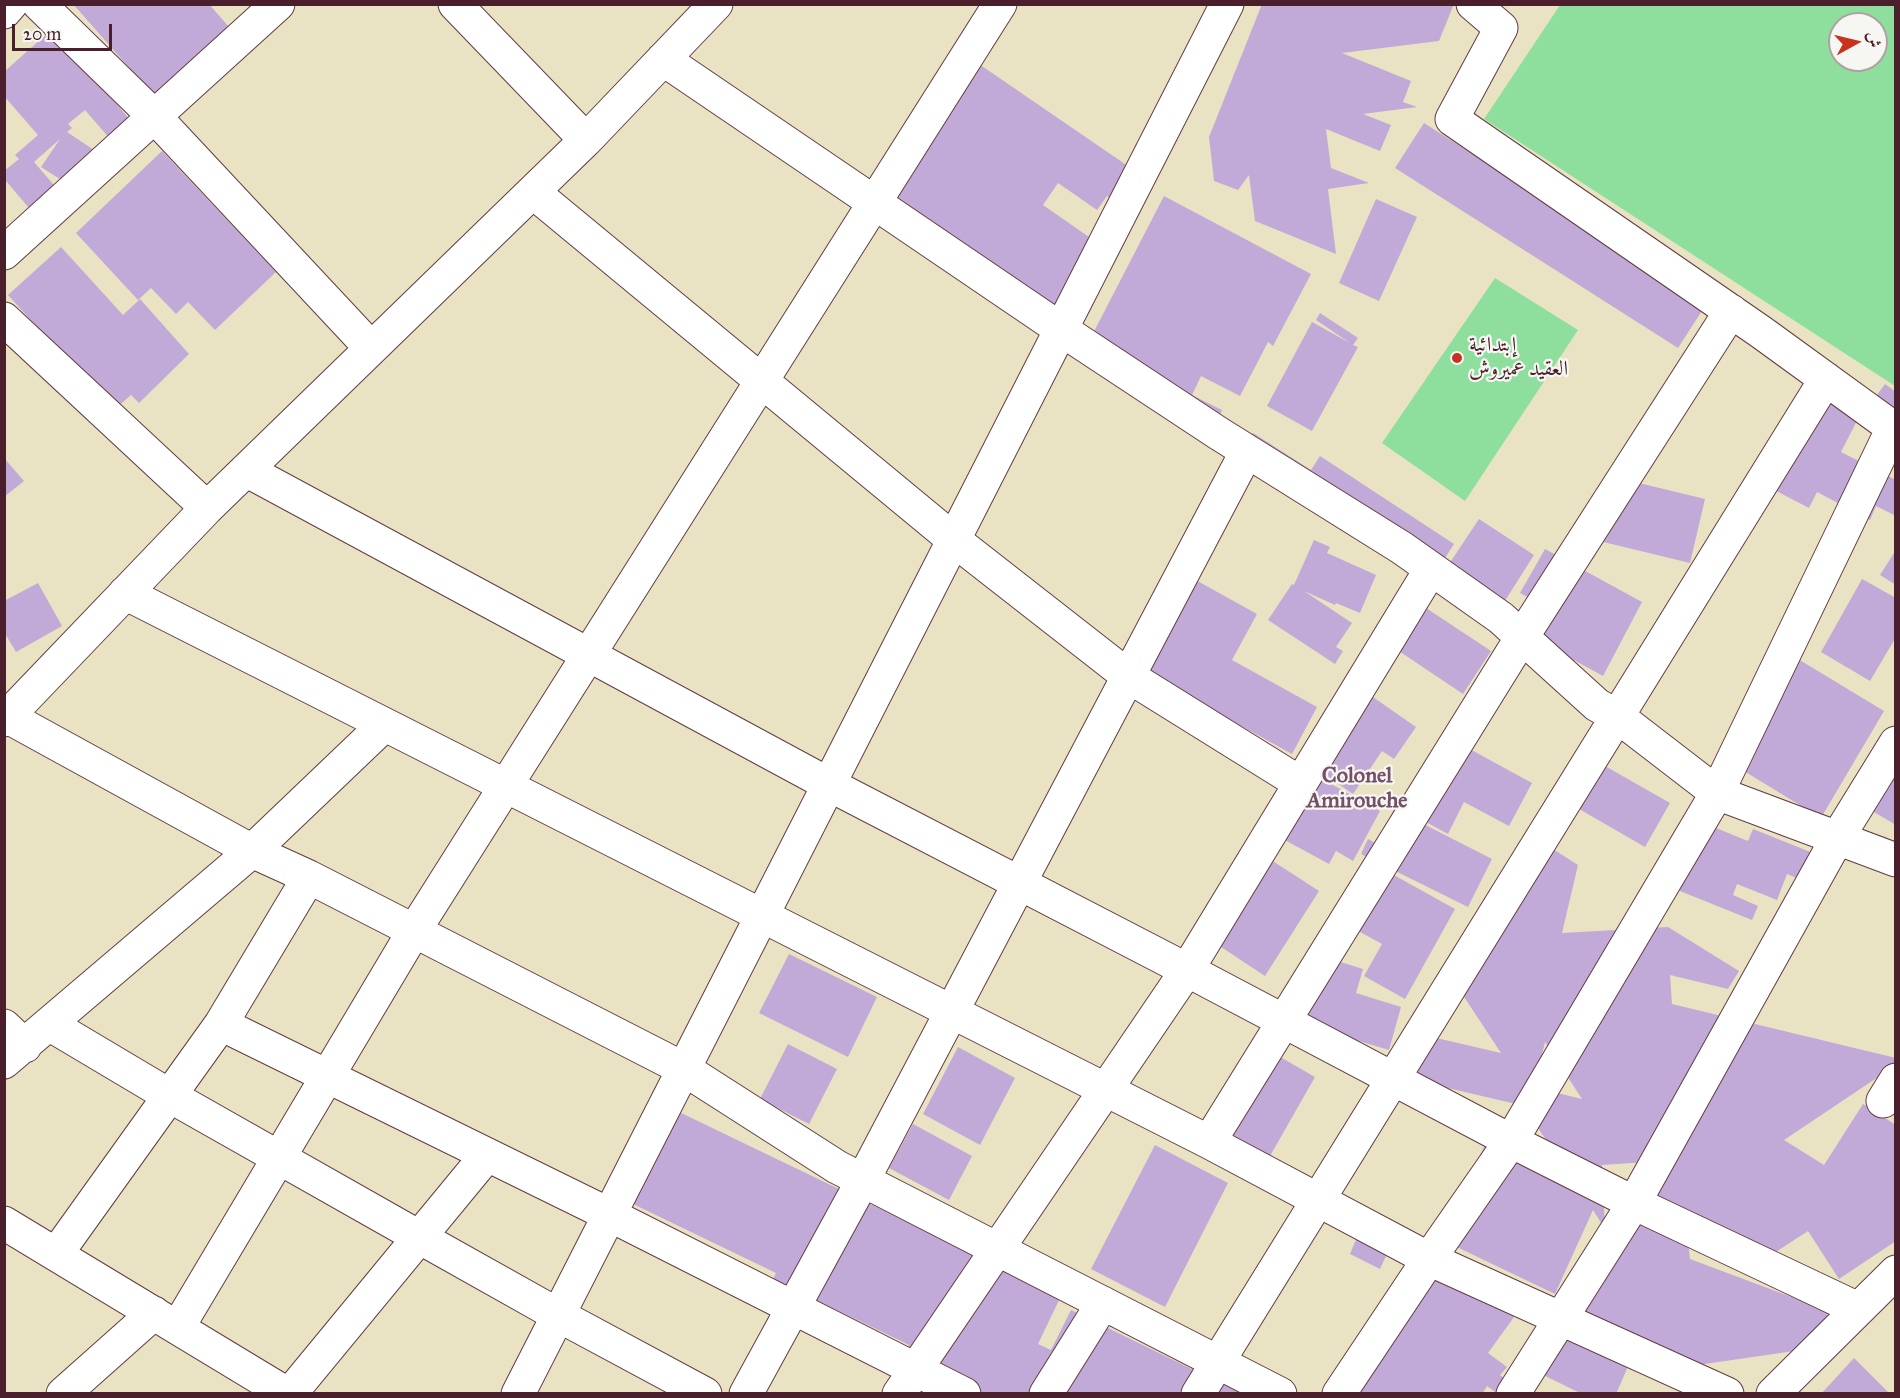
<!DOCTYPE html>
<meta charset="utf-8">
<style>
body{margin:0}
#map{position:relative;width:1900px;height:1398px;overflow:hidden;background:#e9e3c4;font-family:"IM FELL Great Primer",Amiri,serif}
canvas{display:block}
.frame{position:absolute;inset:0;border:6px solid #4a1f2b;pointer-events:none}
.north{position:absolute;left:1828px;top:12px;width:60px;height:60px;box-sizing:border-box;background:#f6f6f2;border:2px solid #b1a0a2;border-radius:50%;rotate:82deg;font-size:16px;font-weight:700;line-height:24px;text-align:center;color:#4a1f2b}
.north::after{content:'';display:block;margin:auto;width:21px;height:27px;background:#c8321e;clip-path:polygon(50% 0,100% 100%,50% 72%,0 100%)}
.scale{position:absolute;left:12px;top:24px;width:100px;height:27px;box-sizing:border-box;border:3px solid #4a1f2b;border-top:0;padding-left:8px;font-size:18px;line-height:21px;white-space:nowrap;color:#4a1f2b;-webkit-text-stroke:4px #f6f6f2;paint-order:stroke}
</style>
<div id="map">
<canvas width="1900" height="1398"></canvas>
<div class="frame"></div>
<div class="north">ش</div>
<div class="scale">20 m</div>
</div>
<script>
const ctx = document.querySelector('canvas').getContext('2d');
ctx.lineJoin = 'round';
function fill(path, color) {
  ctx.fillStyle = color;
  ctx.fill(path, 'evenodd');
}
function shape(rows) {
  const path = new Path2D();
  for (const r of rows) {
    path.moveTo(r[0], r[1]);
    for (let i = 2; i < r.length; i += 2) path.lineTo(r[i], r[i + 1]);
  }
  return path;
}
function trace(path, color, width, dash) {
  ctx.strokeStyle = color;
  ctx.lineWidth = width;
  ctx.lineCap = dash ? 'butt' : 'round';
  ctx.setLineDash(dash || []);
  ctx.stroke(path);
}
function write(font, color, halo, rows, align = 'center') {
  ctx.font = font + ' "IM FELL Great Primer",Amiri,serif';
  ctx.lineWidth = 4.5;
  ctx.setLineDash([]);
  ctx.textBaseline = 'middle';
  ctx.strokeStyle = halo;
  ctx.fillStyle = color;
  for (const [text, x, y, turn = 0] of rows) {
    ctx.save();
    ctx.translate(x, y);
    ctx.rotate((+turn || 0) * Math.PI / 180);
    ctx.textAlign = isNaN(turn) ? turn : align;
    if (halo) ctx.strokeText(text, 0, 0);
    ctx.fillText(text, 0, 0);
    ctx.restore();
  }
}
fill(shape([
 [1560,5,1895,5,1895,386,1484,119],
 [1840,24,1876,24,1876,60,1840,60],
 [1495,278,1578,330,1465,501,1382,443]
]), '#8edf9e');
fill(shape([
 [73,4,209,4,229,27,162,105],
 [1262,4,1454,4,1439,41,1342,53,1411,81,1403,102,1417,107,1363,114,1391,125,1380,151,1326,129,1331,168,1369,183,1328,189,1336,254,1255,221,1249,175,1238,190,1214,181,1209,137],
 [52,29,138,129,117,147,85,110,68,124,72,128,67,132,106,158,83,194,41,167,60,139,34,162,66,199,41,222,6,181,4,182,4,171,19,159,15,155,38,135,4,96,4,72],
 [960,51,1141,175,1121,205,1107,196,1097,210,1058,183,1043,205,1099,244,1062,314,870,183],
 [1424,123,1707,303,1678,348,1395,168],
 [162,151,276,272,215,330,188,302,176,314,151,288,138,300,76,233],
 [1164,196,1311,274,1273,346,1268,342,1240,396,1201,376,1192,395,1222,410,1220,415,1087,345],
 [1376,199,1417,217,1379,301,1339,283],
 [61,247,123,315,140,299,189,354,139,403,131,395,113,411,8,295],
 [1320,313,1358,338,1353,345,1358,347,1312,431,1267,406,1312,322,1350,343,1316,320],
 [1816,375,1867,401,1841,452,1896,480,1896,516,1876,506,1870,520,1817,492,1809,508,1761,483],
 [1885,384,1896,392,1896,438,1863,414],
 [1253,433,1311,470,1320,456,1454,544,1434,575,1243,449],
 [4,458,24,481,4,497],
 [1606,475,1705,499,1690,563,1591,539],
 [1479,519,1534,555,1503,604,1447,567],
 [1314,540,1330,547,1327,553,1376,575,1360,613,1336,603,1335,605,1304,591,1352,623,1336,647,1343,651,1335,664,1268,620,1292,584,1294,585],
 [1545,549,1642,602,1603,676,1521,631,1536,602,1520,593],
 [1896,550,1896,585,1880,575],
 [1174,568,1257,614,1232,660,1317,707,1292,754,1124,661],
 [1862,579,1896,598,1896,637,1870,681,1821,652],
 [38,583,62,626,16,652,4,632,4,601],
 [1405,594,1491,651,1463,694,1378,637],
 [1798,659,1884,711,1821,818,1734,765],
 [1347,679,1416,727,1394,759,1382,751,1353,794,1307,762,1329,730,1318,723],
 [1444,735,1532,783,1509,826,1464,802,1448,834,1404,810],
 [1584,754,1670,803,1645,847,1560,798],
 [1896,762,1896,825,1867,808],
 [1293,763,1380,811,1353,861,1336,851,1329,864,1259,826],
 [1394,809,1492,859,1468,907,1361,854,1368,839,1377,844],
 [1701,822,1748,841,1753,829,1813,853,1802,880,1787,874,1777,900,1737,884,1733,895,1758,906,1752,920,1675,889],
 [1534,837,1578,865,1562,933,1668,927,1739,971,1728,989,1670,975,1672,1004,1896,1058,1896,1065,1784,1140,1824,1165,1863,1104,1896,1125,1896,1241,1839,1279,1808,1231,1762,1261,1688,1241,1690,1259,1829,1311,1815,1348,1684,1367,1565,1322,1647,1162,1602,1165,1605,1229,1593,1210,1555,1294,1440,1239,1485,1145,1580,1190,1536,1125,1545,1090,1582,1099,1545,1042,1529,1107,1409,1079,1419,1034,1501,1053,1449,974],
 [1254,849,1319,891,1265,976,1200,933],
 [1374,864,1455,909,1405,999,1364,976,1382,944,1342,922],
 [789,954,877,997,848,1057,759,1013],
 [1315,954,1363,969,1356,993,1401,1007,1389,1050,1295,1022],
 [788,1044,837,1069,809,1124,760,1099],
 [958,1047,1015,1078,980,1145,923,1114],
 [1275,1054,1315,1077,1270,1156,1231,1134],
 [675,1110,1061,1296,1038,1344,1051,1350,1071,1310,1243,1394,985,1394,905,1354,909,1345,812,1298,764,1297,776,1273,631,1203],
 [913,1124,972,1156,949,1200,889,1168],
 [1155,1145,1228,1183,1165,1307,1091,1269],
 [1360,1230,1391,1245,1380,1269,1350,1254],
 [1422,1249,1514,1317,1488,1353,1507,1367,1500,1375,1525,1394,1498,1394,1487,1386,1482,1394,1335,1394,1359,1348,1353,1344],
 [1543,1321,1630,1362,1616,1394,1582,1394,1523,1365],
 [1854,1358,1890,1394,1821,1394]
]), '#c1aad7');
const minor = shape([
 [39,4,155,117,371,348],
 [455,4,586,140],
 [1473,4,1501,28,1452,119,1761,332,1896,430],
 [4,12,11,4],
 [663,59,1062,330,1218,433,1402,548,1501,618,1597,705,1617,716,1717,793,1896,860],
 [533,192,954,540,1128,676,1300,783],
 [4,253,278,4],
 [4,319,207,508],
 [246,470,830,785,1187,970,1511,1141,1634,1203,1858,1309],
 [125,593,1209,1142,1429,1259,1727,1394],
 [4,711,8,717,252,851,309,877,684,1069,837,1167,1280,1394],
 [4,720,207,508,586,140,716,4],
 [49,1024,170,1096,419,1237,558,1315,705,1394],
 [221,1024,610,1215,964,1394],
 [4,1026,25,1046],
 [4,1062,252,851,384,725],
 [1883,1101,1896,1080],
 [1209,1142,1522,637,1731,311],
 [4,1223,287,1394],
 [57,1253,221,1024,309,877],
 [178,1327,414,931,1000,4],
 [63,1394,154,1313],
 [290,1394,487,1155],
 [518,1394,1227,4],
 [746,1394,863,1180,1247,451],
 [899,1394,1187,970,1431,569],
 [1046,1394,1103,1303],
 [1198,1394,1826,379],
 [1339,1394,1429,1259,1511,1141,1717,793,1893,428],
 [1513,1394,1634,1203,1838,837,1896,743],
 [1773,1394,1896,1272]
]);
trace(minor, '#623c42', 35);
trace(minor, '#fff', 33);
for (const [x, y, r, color] of [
 [1457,358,6,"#c8321e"]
]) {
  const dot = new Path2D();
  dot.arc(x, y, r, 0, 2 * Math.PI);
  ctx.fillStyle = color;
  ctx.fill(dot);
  trace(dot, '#f6f6f2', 2);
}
write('21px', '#4a1f2b', '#f6f6f2', [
 ["إبتدائية",1469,346],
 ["العقيد عميروش",1469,370]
], 'left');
write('bold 22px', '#745067', '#f6f6f2', [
 ["Colonel",1357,777],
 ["Amirouche",1357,802]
]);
</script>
